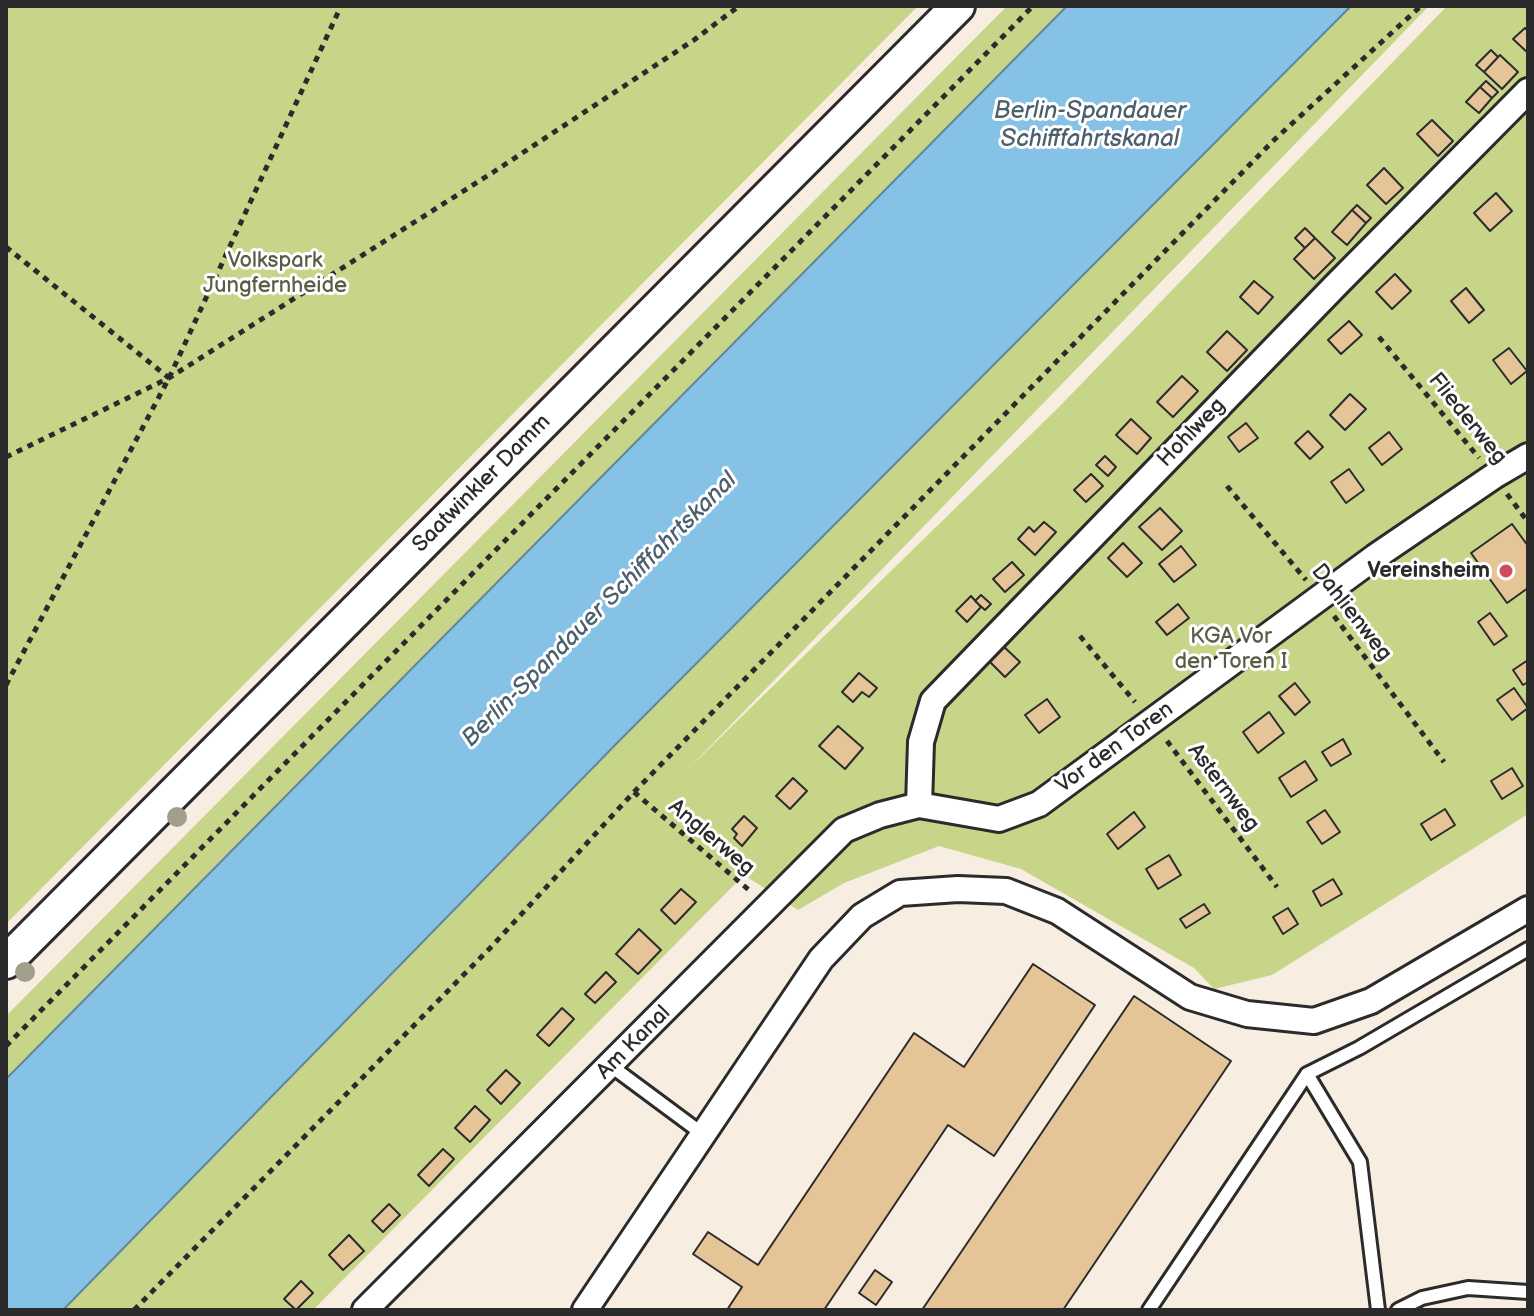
<!DOCTYPE html>
<style>
body{margin:0}
#map{position:relative;width:1534px;height:1316px;overflow:hidden;background:#f7ede0;font-family:"Balsamiq Sans",sans-serif}
canvas{display:block}
.frame{position:absolute;inset:0;border:8px solid #2b2b2b;pointer-events:none}
</style>
<div id="map">
<canvas width="1534" height="1316"></canvas>
<div class="frame"></div>
</div>
<script>
const ctx = document.querySelector('canvas').getContext('2d');
ctx.lineJoin = 'round';
function fill(path, color) {
  ctx.fillStyle = color;
  ctx.fill(path, 'evenodd');
}
function shape(rows) {
  const path = new Path2D();
  for (const r of rows) {
    path.moveTo(r[0], r[1]);
    for (let i = 2; i < r.length; i += 2) path.lineTo(r[i], r[i + 1]);
  }
  return path;
}
function trace(path, color, width, dash) {
  ctx.strokeStyle = color;
  ctx.lineWidth = width;
  ctx.lineCap = dash ? 'butt' : 'round';
  ctx.setLineDash(dash || []);
  ctx.stroke(path);
}
function write(font, color, halo, rows, align = 'center') {
  ctx.font = font + ' "Balsamiq Sans",sans-serif';
  ctx.lineWidth = 6;
  ctx.setLineDash([]);
  ctx.textBaseline = 'middle';
  ctx.strokeStyle = halo;
  ctx.fillStyle = color;
  for (const [text, x, y, turn = 0] of rows) {
    ctx.save();
    ctx.translate(x, y);
    ctx.rotate((+turn || 0) * Math.PI / 180);
    ctx.textAlign = isNaN(turn) ? turn : align;
    if (halo) ctx.strokeText(text, 0, 0);
    ctx.fillText(text, 0, 0);
    ctx.restore();
  }
}
fill(shape([
 [6,6,918,6,6,924],
 [1007,6,1067,6,6,1079,6,1016],
 [1351,6,1429,6,687,770,1059,407,1447,6,1528,6,1528,814,1272,975,1214,989,1194,968,1021,869,939,846,844,883,798,910,744,875,313,1310,63,1310,620,740]
]), '#c7d589');
const water = shape([
 [1067,6,1351,6,620,740,63,1310,6,1310,6,1079,1067,6]
]);
fill(water, '#86c2e5');
trace(water, '#62869b', 2);
const building = shape([
 [1525,28,1528,31,1528,53,1513,39,1525,28],
 [1491,50,1498,57,1484,72,1476,65,1491,50],
 [1500,55,1518,72,1502,89,1484,72,1500,55],
 [1486,81,1498,92,1492,98,1480,87,1486,81],
 [1480,87,1492,98,1479,113,1466,102,1480,87],
 [1432,120,1453,141,1438,156,1417,134,1432,120],
 [1384,168,1403,188,1386,204,1367,185,1384,168],
 [1496,193,1512,211,1490,231,1474,213,1496,193],
 [1357,205,1371,218,1366,223,1352,210,1357,205],
 [1352,210,1366,223,1347,245,1332,232,1352,210],
 [1305,228,1315,238,1305,248,1295,238,1305,228],
 [1315,238,1335,258,1314,279,1294,259,1315,238],
 [1395,274,1411,291,1392,309,1376,292,1395,274],
 [1254,281,1273,297,1258,314,1240,297,1254,281],
 [1466,288,1484,310,1469,323,1451,301,1466,288],
 [1349,321,1362,335,1341,354,1328,340,1349,321],
 [1227,331,1247,350,1227,371,1207,352,1227,331],
 [1509,348,1527,371,1511,384,1493,360,1509,348],
 [1182,376,1198,391,1173,417,1157,402,1182,376],
 [1350,394,1366,409,1345,430,1330,415,1350,394],
 [1131,419,1151,438,1137,454,1116,435,1131,419],
 [1246,423,1258,438,1239,452,1228,437,1246,423],
 [1308,431,1323,447,1310,459,1295,443,1308,431],
 [1389,432,1402,449,1382,465,1369,448,1389,432],
 [1105,456,1116,467,1108,476,1096,465,1105,456],
 [1349,469,1364,490,1346,503,1331,482,1349,469],
 [1091,474,1103,486,1086,502,1074,490,1091,474],
 [1160,508,1182,531,1162,550,1139,527,1160,508],
 [1044,522,1056,532,1035,555,1018,539,1029,527,1034,532,1044,522],
 [1512,524,1528,546,1528,588,1507,603,1471,553,1512,524],
 [1123,543,1142,563,1127,577,1108,558,1123,543],
 [1181,546,1196,565,1174,582,1159,564,1181,546],
 [1012,562,1024,575,1005,592,993,579,1012,562],
 [981,595,991,604,985,610,975,601,981,595],
 [971,596,981,607,967,622,956,611,971,596],
 [1178,604,1189,618,1167,635,1156,622,1178,604],
 [1490,613,1507,636,1494,645,1478,622,1490,613],
 [1001,644,1020,662,1005,677,986,658,1001,644],
 [1528,660,1528,682,1523,685,1513,670,1528,660],
 [859,673,877,688,869,697,862,692,853,702,842,692,859,673],
 [1295,683,1310,702,1295,715,1279,696,1295,683],
 [1514,688,1528,708,1512,720,1497,700,1514,688],
 [1047,699,1060,717,1039,733,1025,715,1047,699],
 [1269,712,1284,733,1258,753,1243,732,1269,712],
 [838,726,863,748,845,769,819,746,838,726],
 [1343,739,1351,754,1331,766,1322,752,1343,739],
 [1305,761,1317,780,1291,797,1279,778,1305,761],
 [1512,768,1523,786,1502,799,1491,781,1512,768],
 [793,778,807,791,790,809,776,796,793,778],
 [1445,809,1455,825,1431,840,1421,824,1445,809],
 [1325,810,1340,832,1322,844,1307,822,1325,810],
 [1134,812,1145,827,1118,849,1107,834,1134,812],
 [744,816,757,828,742,846,734,838,737,834,732,829,744,816],
 [695,820,705,828,699,836,689,828,695,820],
 [1169,855,1181,875,1158,889,1146,869,1169,855],
 [1333,879,1342,894,1321,906,1313,891,1333,879],
 [681,889,696,902,675,924,661,910,681,889],
 [1204,904,1210,913,1186,928,1180,919,1204,904],
 [1288,908,1298,924,1283,934,1273,917,1288,908],
 [639,929,661,950,638,974,616,954,639,929],
 [1033,964,1095,1005,994,1156,948,1125,824,1310,727,1310,742,1287,693,1254,708,1232,758,1265,914,1033,964,1067,1033,964],
 [606,972,616,982,595,1003,585,994,606,972],
 [1134,996,1231,1061,1063,1310,922,1310,1134,996],
 [562,1008,574,1019,549,1046,537,1035,562,1008],
 [506,1070,520,1083,501,1104,487,1090,506,1070],
 [475,1106,490,1120,470,1142,455,1128,475,1106],
 [443,1149,454,1159,429,1186,418,1175,443,1149],
 [389,1204,400,1215,383,1232,372,1221,389,1204],
 [349,1235,364,1251,343,1270,329,1255,349,1235],
 [875,1270,892,1282,876,1305,859,1293,875,1270],
 [301,1281,313,1293,296,1310,284,1299,301,1281]
]);
fill(building, '#e5c497');
trace(building, '#2b2b2b', 2);
const lane = shape([
 [611,1066,704,1135],
 [1307,1074,1360,1162,1378,1310],
 [1149,1310,1307,1074,1359,1048,1528,949],
 [1398,1310,1422,1298,1468,1288,1528,1292]
]);
const street = shape([
 [919,805,921,742,933,701,1336,285,1528,91],
 [365,1310,844,830,880,815,919,805,999,819,1039,804,1375,557,1494,476,1528,456],
 [585,1310,821,959,862,916,900,893,958,889,1006,891,1057,911,1190,997,1247,1014,1314,1021,1371,1001,1528,909]
]);
const secondary = shape([
 [6,962,958,6]
]);
trace(lane, '#2b2b2b', 18);
trace(street, '#2b2b2b', 30);
trace(secondary, '#2b2b2b', 38);
trace(shape([
 [6,247,169,378],
 [1379,337,1479,458],
 [6,457,169,378,495,171,694,40,739,6],
 [1227,486,1306,580],
 [1507,494,1528,522],
 [1334,616,1444,762],
 [1080,636,1135,702],
 [6,685,169,378,341,6],
 [1167,741,1277,887],
 [634,792,749,890],
 [6,1046,1033,6],
 [134,1310,493,945,634,792,1274,140,1421,6]
]), '#2b2b2b', 5, [6, 6]);
trace(lane, '#fff', 12);
trace(street, '#fff', 24);
trace(secondary, '#fff', 32);
ctx.fillStyle = '#a19e8c';
for (const [x, y] of [
 [177,817],
 [25,972]
]) {
  ctx.beginPath();
  ctx.arc(x, y, 10, 0, 2 * Math.PI);
  ctx.fill();
}
for (const [x, y, r, color] of [
 [1506,571,8,"#d1495b"]
]) {
  const dot = new Path2D();
  dot.arc(x, y, r, 0, 2 * Math.PI);
  ctx.fillStyle = color;
  ctx.fill(dot);
  trace(dot, '#fff', 3);
}
write('22px', '#5a5e47', '#fff', [
 ["Volkspark",275,261],
 ["Jungfernheide",275,286],
 ["KGA Vor",1231,637],
 ["den Toren I",1231,662]
]);
write('22px', '#2b2b2b', '#fff', [
 ["Fliederweg",1467,419,51],
 ["Hohlweg",1192,433,-46],
 ["Saatwinkler Damm",482,484,-45],
 ["Dahlienweg",1351,613,52],
 ["Vor den Toren",1115,748,-36],
 ["Asternweg",1223,788,53],
 ["Anglerweg",711,838,40],
 ["Am Kanal",634,1043,-45]
]);
write('bold 22px', '#2b2b2b', '#fff', [
 ["Vereinsheim",1490,571]
], 'right');
write('italic 24px', '#4b606c', '#fff', [
 ["Berlin-Spandauer",1090,112],
 ["Schifffahrtskanal",1090,140],
 ["Berlin-Spandauer Schifffahrtskanal",600,610,-45]
]);
</script>
